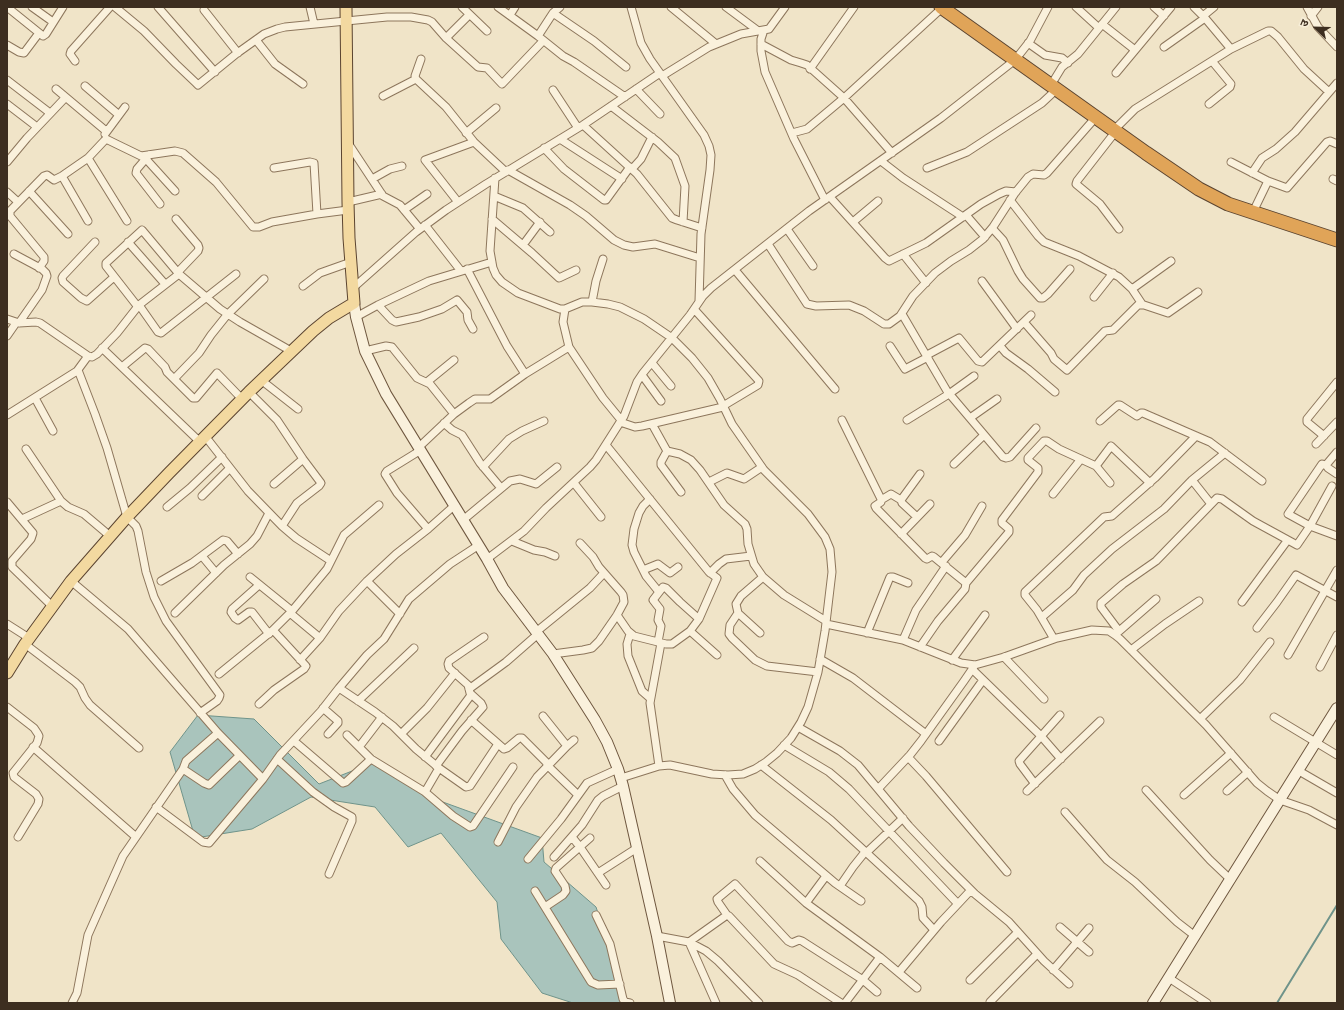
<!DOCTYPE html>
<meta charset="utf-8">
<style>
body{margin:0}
#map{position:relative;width:1344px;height:1010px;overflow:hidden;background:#f0e4c8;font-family:Georgia,"Noto Sans Devanagari",serif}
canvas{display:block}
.frame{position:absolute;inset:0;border:8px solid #3d2e20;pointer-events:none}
.north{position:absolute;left:1296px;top:8px;width:40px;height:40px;-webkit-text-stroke:3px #f7eed8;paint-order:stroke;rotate:293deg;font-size:11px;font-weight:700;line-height:16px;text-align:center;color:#3d2e20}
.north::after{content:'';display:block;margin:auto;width:14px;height:18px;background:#3d2e20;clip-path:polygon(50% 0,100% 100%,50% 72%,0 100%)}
</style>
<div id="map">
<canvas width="1344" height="1010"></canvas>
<div class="frame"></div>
<div class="north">उ</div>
</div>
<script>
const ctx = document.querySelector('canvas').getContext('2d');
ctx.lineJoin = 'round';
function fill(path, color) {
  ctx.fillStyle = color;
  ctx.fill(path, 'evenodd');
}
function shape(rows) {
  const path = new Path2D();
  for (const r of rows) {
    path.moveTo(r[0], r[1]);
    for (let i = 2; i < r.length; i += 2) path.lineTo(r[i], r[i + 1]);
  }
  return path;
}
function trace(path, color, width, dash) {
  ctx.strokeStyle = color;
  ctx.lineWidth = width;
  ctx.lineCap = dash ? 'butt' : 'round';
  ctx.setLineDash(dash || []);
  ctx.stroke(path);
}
const water = shape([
 [198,715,254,719,319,784,375,762,429,797,542,838,544,862,596,907,619,976,621,1003,573,1003,542,993,501,939,497,902,441,833,408,847,375,807,311,797,252,829,195,838,170,752,198,715]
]);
fill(water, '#a9c4bc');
trace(water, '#6f938a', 1);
trace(shape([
 [1277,1003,1337,905]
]), '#6f938a', 2);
const street = shape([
 [7,7,43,36,46,34,63,7],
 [32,7,53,22],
 [115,7,144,31,176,64,196,83,198,85,236,54,264,34,277,29,285,27,387,17,411,17,428,20,432,22,446,38,478,67,487,68,502,84,543,41],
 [158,7,215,72],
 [310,7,314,24],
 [462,7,487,31],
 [498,7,538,36,563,56,574,62,625,97],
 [631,7,641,43,650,59,704,135,709,146,711,155,710,170,701,234,699,301],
 [671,7,716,44],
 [726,7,757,30],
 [1076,7,1099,28],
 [1154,7,1164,16],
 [1194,7,1205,18,1231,49],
 [1307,7,1318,27,1337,47],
 [204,10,238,53],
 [553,13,594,41,626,67],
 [510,15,515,7],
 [1203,16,1214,7],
 [1311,16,1318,7],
 [1102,24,1135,50],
 [764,30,761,39,761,51,765,72,794,139,825,200],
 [538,36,553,13,560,7],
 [446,38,469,15],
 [256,40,275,64,303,84],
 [1028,43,1045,55,1062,58,1068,63],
 [761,44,791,60,801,63,807,65,844,98,892,153],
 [7,45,19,52,24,53,39,33],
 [1164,47,1205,18],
 [421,59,415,76,416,79,446,107,474,142,506,172],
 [75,61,70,54,71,51,110,7],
 [810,69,854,7],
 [1116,73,1171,7],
 [662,76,709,47,741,34,769,29,785,7],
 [7,80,50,113],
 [1051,85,1062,67,1078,54,1116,7],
 [85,86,119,115],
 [56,89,106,131],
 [636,89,660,114],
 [553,90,578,128],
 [383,96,416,79],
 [7,104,37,127],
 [1209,104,1230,87,1231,84,1212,61],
 [611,106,658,142,675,158,685,186,683,222],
 [583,125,637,174,672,218,677,220,702,228],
 [1114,130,1135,109,1231,49,1268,31,1271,31,1278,37,1304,69,1329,92],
 [1116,131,1077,181,1076,184,1100,204,1119,229],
 [466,133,496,108],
 [792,133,807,129,844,98,942,8],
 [105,134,125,107],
 [560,139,622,179],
 [348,143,383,196,400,205,420,229],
 [544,148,564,169,604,200,606,200,630,167],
 [149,155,137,169,136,173,160,204],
 [88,158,127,221],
 [146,159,175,191],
 [881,161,903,178,963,217],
 [7,162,27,138,65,98],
 [1231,162,1268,181,1287,188,1327,142,1330,141,1337,144],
 [274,168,310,162,314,163,317,214],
 [927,168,967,152,1042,103,1057,89],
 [632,169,641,159,652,137],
 [508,170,570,205,586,216,614,240,624,245,633,247,655,244,700,258],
 [1252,173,1262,158,1276,149,1295,132,1337,83],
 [62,176,88,221],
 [495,178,490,251,493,268,496,275,502,282,518,293,560,309,565,309,582,302,592,302,608,304,620,307,644,319,672,338,692,358,708,378,720,399,732,424,755,457,764,470,808,514,825,537,830,549,832,572,825,631,818,672,808,707,801,722,791,738,777,753,766,762,755,769,743,774,728,775,712,774,670,765,659,766,621,778],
 [372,179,390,169,402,166],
 [1333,179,1337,181],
 [29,191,68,234],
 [7,192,18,202],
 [494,196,523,208,550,232],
 [830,197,885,258,889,261,926,243,981,204,999,194,1006,191,1016,192],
 [1010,200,1038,236,1044,242,1079,256,1119,277,1132,289,1142,304],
 [348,202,382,194],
 [458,202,425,160,474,142],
 [404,210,427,194],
 [1253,212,1268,181],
 [966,215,985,237],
 [176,219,198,245,199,248,198,251,178,272],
 [492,219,532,253,559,278,576,270],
 [853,222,878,201],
 [425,225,461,271],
 [992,228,1003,240,1018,271,1023,279,1040,298,1043,298,1048,294,1070,269],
 [787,229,813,266],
 [95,242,63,276,62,278,63,282,81,298,87,301,114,277],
 [128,242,165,284],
 [768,244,807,304,816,306,849,305,864,311,884,324,889,324,900,316,913,296,935,273,951,261,969,250,983,239,993,227,1015,193,1028,177,1033,174,1044,175,1047,173,1096,117],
 [523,245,540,222],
 [14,254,42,269,46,273,47,276,42,290,19,323],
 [903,254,926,283],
 [39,268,44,261,44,257,10,216,10,211,44,176,47,175,54,180,62,176,88,158,104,141,106,139,141,156,175,151,183,153,216,182,253,227,259,227,272,222,317,214,348,210],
 [467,269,507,346,525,374],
 [735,270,835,389],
 [982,281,1017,329],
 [303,286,320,273,351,262],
 [353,288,416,232,446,210,486,184,583,125,660,73],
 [1132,289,1171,261],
 [1094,297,1113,273],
 [592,302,596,281,603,259],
 [139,305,158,332,161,333,236,274],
 [378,305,392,320,396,322,419,317,442,309,457,300,467,312,468,320,473,329],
 [138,307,106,266,106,263,142,230,179,274,220,309,240,322,291,351],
 [565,309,563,322,569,347,603,398,621,420],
 [694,309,759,381,758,385,723,406],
 [902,314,947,391,1003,457,1006,458,1010,457,1036,428],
 [356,317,378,305,429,281,492,262],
 [7,319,19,323,36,322,40,323,88,356,92,357,97,354,117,333,139,305,179,274],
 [1024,322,1051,353,1054,359,1067,370,1105,331,1113,330,1138,305,1144,305,1168,313,1198,292],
 [7,336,16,323],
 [890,346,905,369,928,357],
 [1000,346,1006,353,1028,369,1055,392],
 [102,348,200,442],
 [365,351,386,346,392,347,417,378,430,384,454,414],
 [927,355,959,338,978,361,982,362,1031,315],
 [652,363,671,386],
 [122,367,145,348,148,349,165,367,167,372,193,398,196,398,217,373,242,399],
 [78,370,95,414,107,448,127,517,136,526,138,531,146,572,154,597,166,621,220,695,219,698,217,701,200,713],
 [642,375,661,401],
 [174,379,199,353,211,335,227,315,264,279],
 [261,380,298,409],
 [427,382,454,360],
 [249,392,277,420,303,459,321,483,319,486,297,503,282,526],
 [35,398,53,431],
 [7,415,77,371,88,356],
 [970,418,997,399],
 [842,420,881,499,881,502,875,506,876,508,925,558,927,559,932,556,934,557,966,583,965,589,938,621,920,647],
 [907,420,949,394,974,376],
 [1100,421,1118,405,1120,405,1137,416,1141,413,1143,413,1210,442,1262,481],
 [620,422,635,427,642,426,723,407],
 [444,423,452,430,462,435,480,463,501,488],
 [652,424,667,451,661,462,661,465,681,492],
 [205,436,248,491,282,526,296,538,331,561],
 [1324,436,1307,422,1307,419,1337,382],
 [1316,444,1337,422],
 [606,445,709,572,717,578,699,619,690,631,672,644,666,644,634,636,628,631,617,615],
 [419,447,454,414,469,403,475,399,490,399,525,374,569,347],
 [26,449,61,501,68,507,84,514,110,536],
 [421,450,387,471,385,474,397,493,428,529],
 [667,451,680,454,691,460,700,470,724,505,745,524,747,529,748,544,754,564,763,577,784,595,826,621],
 [1337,452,1326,465,1328,468,1337,474],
 [954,464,984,435],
 [1327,466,1322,464,1288,514,1310,526,1337,536],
 [483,467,509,439,522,431,544,421],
 [1192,480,1211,504],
 [709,482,727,473,744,479,762,467],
 [574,483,601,517],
 [1110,483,1096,466,1111,446,1150,483],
 [274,484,303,459],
 [1053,494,1081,459],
 [202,496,230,468],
 [650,499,643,506,639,513,634,529,632,545,634,552,646,576,659,592],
 [881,500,891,494,901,500],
 [7,502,33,533,31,539,12,561,12,567,52,606],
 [167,507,190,488,222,457],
 [917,517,902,503,901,500,920,474],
 [22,519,61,501],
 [463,520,510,481,520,479,536,484,557,467],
 [901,534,930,504],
 [512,541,534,550,545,552,555,556],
 [202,556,216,573],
 [487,559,524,531,546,508,590,467,596,460,624,416,637,382,643,373,690,315,703,296,711,288,809,211,941,118,1015,60,1030,41,1048,7],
 [942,562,965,535,982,506],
 [643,570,658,564,670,573,678,567],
 [710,573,719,564,726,559,751,556],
 [250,577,292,611],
 [71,581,128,629,218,733,263,779],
 [161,581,192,563,223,540,227,541,238,554],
 [367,581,400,614],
 [966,583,1009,532,1009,529,1002,523,1002,520,1038,472,1038,468,1028,460,1028,458,1044,441,1047,441,1059,449,1096,466],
 [259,585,232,609,231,612,235,618,238,620,249,612,252,612,269,634],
 [1242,602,1287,541],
 [175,613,224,565,250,544,257,536,269,513],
 [290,613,320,638],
 [738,613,730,625,729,634,732,638,755,660,767,666,818,672],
 [1042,617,1073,590,1084,575,1112,549,1164,509,1192,480,1225,453],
 [7,624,29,638],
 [826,624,903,640,961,663,975,665,1004,657,1057,638,1092,630,1109,631,1115,635,1120,639,1206,725,1257,783,1267,791,1280,800,1309,810,1337,825],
 [1257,628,1277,602,1296,575,1337,597],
 [690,631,717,655],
 [1119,631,1101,607,1101,603,1123,584,1156,561,1217,498,1222,499,1253,521,1297,545,1310,526,1332,486],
 [536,632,590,588,604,573],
 [760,633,738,613,736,604,741,596,763,577],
 [867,633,890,577,893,577,908,583],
 [1117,633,1156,599],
 [630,634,627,644,628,656,642,691,650,698],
 [1054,639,1037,610,1025,595,1025,592,1104,517,1112,516,1155,478,1196,436],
 [903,640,916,610,946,566],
 [658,642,661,626,658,620,660,609,653,600,663,587,666,588,680,602,699,619],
 [25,644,75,682,80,687,85,698,90,705,139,748],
 [1131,650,1165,624,1199,601],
 [553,654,583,650,592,648,599,641,617,615,624,602,623,595,621,592,599,567,593,557,580,543],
 [1288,655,1337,570],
 [1004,657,1044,699],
 [820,659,853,678,926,734],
 [300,660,320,638,339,611,367,581,396,554,428,529,455,505],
 [952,660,985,615],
 [1320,667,1337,635],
 [972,669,1041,736,1061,759],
 [219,674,273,630,292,611,327,569,344,535,379,505],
 [339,688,375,712,393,726,416,749,439,768,466,787,470,786,498,744],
 [469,689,506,662,538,634],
 [358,701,414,648],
 [259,704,274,690,304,669,306,666,273,630],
 [7,707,34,728,38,734,39,736,37,743,13,773,14,777,36,794,39,799,38,804,18,837],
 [323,708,338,721,338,723,328,734],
 [543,716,567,746],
 [1274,717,1337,755],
 [1200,719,1240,680,1270,642],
 [471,720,504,749,507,748,519,738,522,738,548,764],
 [798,727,840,751,858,765,909,826,944,863,975,894,1009,922,1044,961,1069,984],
 [401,734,427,708,455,673],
 [347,735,371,759,425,792,453,816,470,827,473,826,513,767],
 [294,741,343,783,346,782,371,759],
 [939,741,983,680],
 [784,745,829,772,849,789,958,904],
 [33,747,136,837],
 [359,747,382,717],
 [425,757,471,695],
 [908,757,926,776,1007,872],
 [277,759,313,792,334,807,352,817,352,821,329,874],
 [547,765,578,795],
 [761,765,831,820,919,901,922,907,923,918,934,930],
 [436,766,462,731,483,707,481,703,470,693,468,685,449,668,448,664,449,661,484,637],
 [659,766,650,703,661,643],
 [183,769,204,783,209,785,239,756],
 [1299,771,1337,793],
 [725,775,733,789,755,815,835,883,861,901],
 [1035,784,1020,764,1019,761,1060,715],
 [878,789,910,755,921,741,964,681,975,665],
 [1146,790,1210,860,1231,880],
 [1027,791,1100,721],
 [1227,791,1248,772],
 [425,792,439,768],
 [1184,795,1231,753],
 [156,807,203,842,209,843,263,779,280,755,321,711,339,688,367,655,384,639,409,599,450,564,479,545],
 [1065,812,1107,860,1135,882,1177,922,1195,936],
 [572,837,580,847,606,885],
 [498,842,516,807,537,777,567,746,574,740],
 [866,853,903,818],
 [554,857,582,825,598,800,603,796,623,786],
 [528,859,561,819,587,783,618,769],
 [760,861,806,903,880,957,917,988],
 [598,873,637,848],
 [840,886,853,867,865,852],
 [535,891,591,982,598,985,620,984],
 [806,903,826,876],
 [545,907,563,895,566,891,565,886,555,871,556,868,590,838],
 [596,915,610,944,623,999,625,1002,630,1003],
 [727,915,718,902,717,899,735,884,788,941,792,943,799,940,802,941,863,980,877,992],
 [1060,927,1089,952],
 [657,936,689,942,706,951,718,961,759,1003],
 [1053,970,1089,928],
 [899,972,941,922,971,890],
 [1169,978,1207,1003],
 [970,980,1018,932],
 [990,1002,1037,954],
 [72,1003,77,993,88,935,123,856,183,769,186,761,218,733],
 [716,1003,689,942,727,915,729,916,774,964,798,975,841,1003],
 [845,1003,880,957]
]);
const secondary = shape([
 [354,303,356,317,365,351,386,394,487,559,503,588,553,654,595,720,607,742,618,769,623,786,657,936,670,1003],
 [1153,1003,1337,708]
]);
const primary = shape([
 [7,673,25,644,71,581,127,517,169,473,249,392,313,331,329,318,354,303,349,238,348,202,346,7]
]);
const highway = shape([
 [941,7,1146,153,1199,189,1228,204,1337,240]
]);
trace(street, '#8d765c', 9);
trace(secondary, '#6f573f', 12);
trace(primary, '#5b4430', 13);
trace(highway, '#5b4430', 15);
trace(street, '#faf1dc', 7);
trace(secondary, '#faf1dc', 10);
trace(primary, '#f3d9a0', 11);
trace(highway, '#e0a458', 13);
</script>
